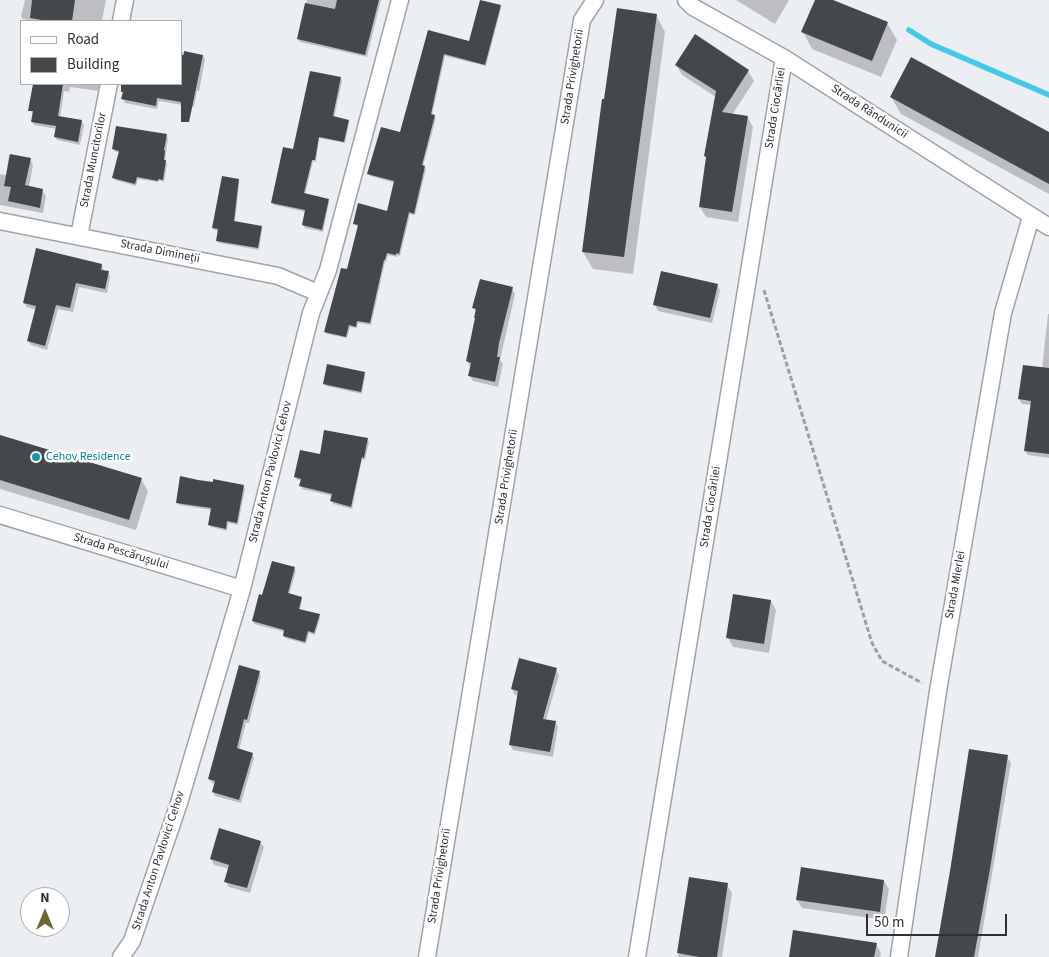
<!DOCTYPE html>
<meta charset="utf-8">
<style>
body{margin:0}
#map{position:relative;width:1049px;height:957px;overflow:hidden;background:#ebeef3;font-family:"Source Sans 3",sans-serif}
canvas{display:block}
.legend{position:absolute;left:20px;top:20px;width:162px;height:65px;box-sizing:border-box;background:#fff;border:1px solid #acadad;margin:0;padding:6px 9px;list-style:none;font-size:15px;color:#303133}
.legend li{display:flex;align-items:center;gap:10px;height:25px}
.legend b{width:25px;border:1px solid #acadad}
.north{position:absolute;left:20px;top:887px;width:50px;height:50px;box-sizing:border-box;background:#fff;border:1px solid #acadad;border-radius:50%;rotate:0deg;font-size:14px;font-weight:700;line-height:20px;text-align:center;color:#303133}
.north::after{content:'';display:block;margin:auto;width:18px;height:22px;background:#6a6733;clip-path:polygon(50% 0,100% 100%,50% 72%,0 100%)}
.scale{position:absolute;left:866px;top:914px;width:141px;height:22px;box-sizing:border-box;border:2px solid #303133;border-top:0;padding-left:6px;font-size:15px;line-height:18px;white-space:nowrap;color:#303133;-webkit-text-stroke:4px #fff;paint-order:stroke}
</style>
<div id="map">
<canvas width="1049" height="957"></canvas>
<ul class="legend">
<li><b style="height:6px;background:#fff"></b>Road</li>
<li><b style="height:14px;background:#45484b"></b>Building</li>
</ul>
<div class="north">N</div>
<div class="scale">50 m</div>
</div>
<script>
const ctx = document.querySelector('canvas').getContext('2d');
ctx.lineJoin = 'round';
function fill(path, color) {
  ctx.fillStyle = color;
  ctx.fill(path, 'evenodd');
}
function shape(rows) {
  const path = new Path2D();
  for (const r of rows) {
    path.moveTo(r[0], r[1]);
    for (let i = 2; i < r.length; i += 2) path.lineTo(r[i], r[i + 1]);
  }
  return path;
}
function trace(path, color, width, dash) {
  ctx.strokeStyle = color;
  ctx.lineWidth = width;
  ctx.lineCap = dash ? 'butt' : 'round';
  ctx.setLineDash(dash || []);
  ctx.stroke(path);
}
function write(font, color, halo, rows, align = 'center') {
  ctx.font = font + ' "Source Sans 3",sans-serif';
  ctx.lineWidth = 5;
  ctx.setLineDash([]);
  ctx.textBaseline = 'middle';
  ctx.strokeStyle = halo;
  ctx.fillStyle = color;
  for (const [text, x, y, turn = 0] of rows) {
    ctx.save();
    ctx.translate(x, y);
    ctx.rotate((+turn || 0) * Math.PI / 180);
    ctx.textAlign = isNaN(turn) ? turn : align;
    if (halo) ctx.strokeText(text, 0, 0);
    ctx.fillText(text, 0, 0);
    ctx.restore();
  }
}
fill(shape([
 [25,0,106,0,102,21,35,21,23,19,21,16],
 [307,0,381,0,367,57,300,42,298,39],
 [736,0,789,0,775,24],
 [816,0,830,0,887,23,897,40,881,77,812,49,803,32],
 [500,6,501,8,486,66,445,56,432,115,436,118,423,166,426,169,415,215,410,214,400,256,397,255,397,257,388,255,386,262,385,262,371,325,358,323,357,328,350,327,347,338,327,334,325,332,348,271,359,227,354,224,388,212,395,183,370,176,369,174,401,134,428,32,470,42],
 [656,15,665,32,633,274,593,269,583,252],
 [181,52,203,56,205,59,199,91,197,91,194,107,159,101,157,109,125,103,123,99,125,84,181,84],
 [676,65,748,71,754,81,732,115,747,117,753,127,738,222,706,217,700,207,716,97,682,75],
 [341,78,342,81,334,118,348,121,349,123,345,143,319,138,316,162,313,161,305,195,328,200,329,202,323,232,305,228,303,225,306,212,274,205,273,203,294,151],
 [36,84,100,84,99,91,70,87,69,92,64,91,60,118,82,122,84,125,80,145,57,140,55,137,57,129,34,125,32,121,33,114,31,111],
 [891,97,1049,134,1049,194,901,114],
 [166,136,168,138,165,161,167,164,164,182,159,180,159,182,138,179,136,186,115,180,114,178,120,152,115,152,114,149],
 [9,155,30,159,33,165,29,187,42,190,46,196,43,213,0,205,0,174,6,175],
 [238,180,239,183,235,222,261,227,262,229,259,250,219,243,217,240,219,231,215,230,213,228],
 [102,265,104,271,108,272,110,277,107,293,79,287,73,312,58,309,47,350,31,345,28,341,37,310,27,307,24,303],
 [717,285,720,290,712,323,658,311,655,305],
 [512,288,515,294,500,360,503,364,498,387,473,381,470,376,470,367,467,361,476,313,474,308],
 [1048,314,1049,314,1049,458,1028,455,1025,451,1032,405,1022,404,1019,399,1042,369],
 [364,373,365,376,362,394,326,386,325,384],
 [0,436,141,479,148,491,136,530,0,489],
 [367,439,369,442,365,460,362,459,352,509,333,504,332,501,333,496,302,489,301,486,302,481,296,479,295,477,321,456],
 [198,481,243,486,245,489,238,525,228,523,227,531,211,527,209,525,212,510,179,505,178,503],
 [294,568,296,571,289,595,301,598,302,600,300,610,319,615,320,618,315,635,309,633,306,644,285,638,284,635,285,632,254,624,253,621,260,596,263,597],
 [771,601,776,610,769,653,733,647,728,638],
 [556,669,559,675,546,720,555,722,558,727,553,757,513,750,510,745,519,695,515,695,512,689],
 [259,672,261,676,249,723,246,723,239,750,252,754,254,758,241,803,215,796,213,792,216,784,212,783,209,779],
 [1007,757,1011,763,978,957,936,957],
 [260,842,264,847,250,893,229,887,226,882,230,869,214,865,211,859],
 [690,879,727,885,732,893,722,957,678,957],
 [884,881,889,889,884,920,802,908,797,900],
 [876,944,881,953,880,957,790,957]
]), '#0003');
trace(shape([
 [909,30,931,44,1049,95]
]), '#47c8e8', 5.5);
fill(shape([
 [32,0,75,0,72,21,47,21,30,18],
 [337,0,379,0,365,55,297,39,305,3,335,9],
 [480,0,501,5,485,65,444,54,431,114,435,115,422,165,425,166,414,214,409,212,399,254,396,253,396,255,387,253,385,260,384,260,370,323,357,321,356,327,349,325,346,337,324,332,341,268,347,269,358,225,353,224,358,203,387,211,394,181,367,174,381,127,400,132,428,30,469,41],
 [815,0,833,0,888,22,872,61,801,32],
 [617,8,657,14,624,257,582,252,602,99,604,99],
 [695,34,749,70,722,112,748,116,732,212,699,207,706,157,704,156,716,91,675,65],
 [184,51,203,55,189,122,181,122,181,102,157,98,156,106,121,99,123,92,121,92,121,84,181,84,181,55,184,55],
 [911,57,1049,132,1049,184,890,97],
 [310,71,341,77,333,116,349,120,344,142,319,137,315,160,312,160,304,193,329,199,322,230,302,225,305,210,271,203,283,147,293,149],
 [33,84,63,84,58,116,82,120,78,142,54,137,56,126,31,122,33,111,28,111],
 [116,126,167,134,164,150,165,151,164,160,166,160,163,180,158,179,158,181,137,177,135,184,112,178,119,151,112,149],
 [10,154,31,158,25,185,43,189,40,208,8,201,11,187,4,186],
 [222,176,239,179,234,221,262,226,258,248,216,241,218,229,212,228],
 [36,248,102,264,101,270,109,271,105,289,76,283,70,308,56,305,45,346,27,341,36,306,23,303],
 [661,271,718,284,710,318,653,305],
 [480,279,513,287,499,343,497,357,500,357,495,382,468,376,471,363,466,361,475,318,474,318,476,309,472,308],
 [327,364,365,372,361,392,323,384],
 [1023,365,1049,368,1049,454,1024,451,1031,401,1018,399],
 [324,430,368,438,364,458,362,457,351,507,330,501,332,494,299,486,301,479,294,477,300,450,320,454],
 [0,435,142,478,129,520,0,480],
 [180,476,198,480,213,482,213,479,244,485,237,523,227,521,226,529,208,525,211,508,176,503],
 [272,561,295,567,288,593,302,597,299,609,320,614,314,633,308,631,305,642,283,636,284,630,252,621,259,594,262,595],
 [733,594,771,600,764,644,726,638],
 [519,658,557,668,543,719,556,721,550,752,509,745,518,691,511,689],
 [239,665,260,671,247,720,244,719,237,748,253,753,239,800,212,792,215,781,208,779],
 [969,749,1008,755,990,869,974,957,935,957,950,871],
 [219,828,261,841,247,888,224,882,229,865,210,859],
 [801,867,884,880,880,912,796,900],
 [689,877,728,883,717,957,699,957,677,953],
 [793,930,877,943,874,957,789,957]
]), '#45484b');
const street = shape([
 [686,0,693,7,784,58,1049,227],
 [121,21,125,0],
 [0,221,278,276,318,293],
 [79,236,109,84],
 [0,515,242,589],
 [121,957,132,941,179,803,242,589,311,313,328,270,400,0],
 [427,957,582,20,595,0],
 [637,957,784,58],
 [899,957,938,691,1003,313,1031,217]
]);
trace(street, '#a0a3a7', 19);
trace(shape([
 [764,290,872,643,882,661,922,683]
]), '#9d9fa3', 3, [5, 2.5]);
trace(street, '#fff', 16);
for (const [x, y, r, color] of [
 [36,457,5,"#0f9aa8"]
]) {
  const dot = new Path2D();
  dot.arc(x, y, r, 0, 2 * Math.PI);
  ctx.fillStyle = color;
  ctx.fill(dot);
  trace(dot, '#fff', 2);
}
write('12px', '#303133', '#fff', [
 ["Strada Privighetorii",573,77,-81],
 ["Strada Ciocârliei",776,108,-81],
 ["Strada Rândunicii",869,112,33],
 ["Strada Muncitorilor",94,160,-79],
 ["Strada Dimineții",160,252,11],
 ["Strada Anton Pavlovici Cehov",271,472,-76],
 ["Strada Privighetorii",507,477,-81],
 ["Strada Ciocârliei",711,507,-81],
 ["Strada Pescărușului",121,552,17],
 ["Strada Mierlei",956,585,-80],
 ["Strada Anton Pavlovici Cehov",159,861,-72],
 ["Strada Privighetorii",440,876,-81]
]);
write('12px', '#0d838f', '#fff', [
 ["Cehov Residence",46,457]
], 'left');
</script>
